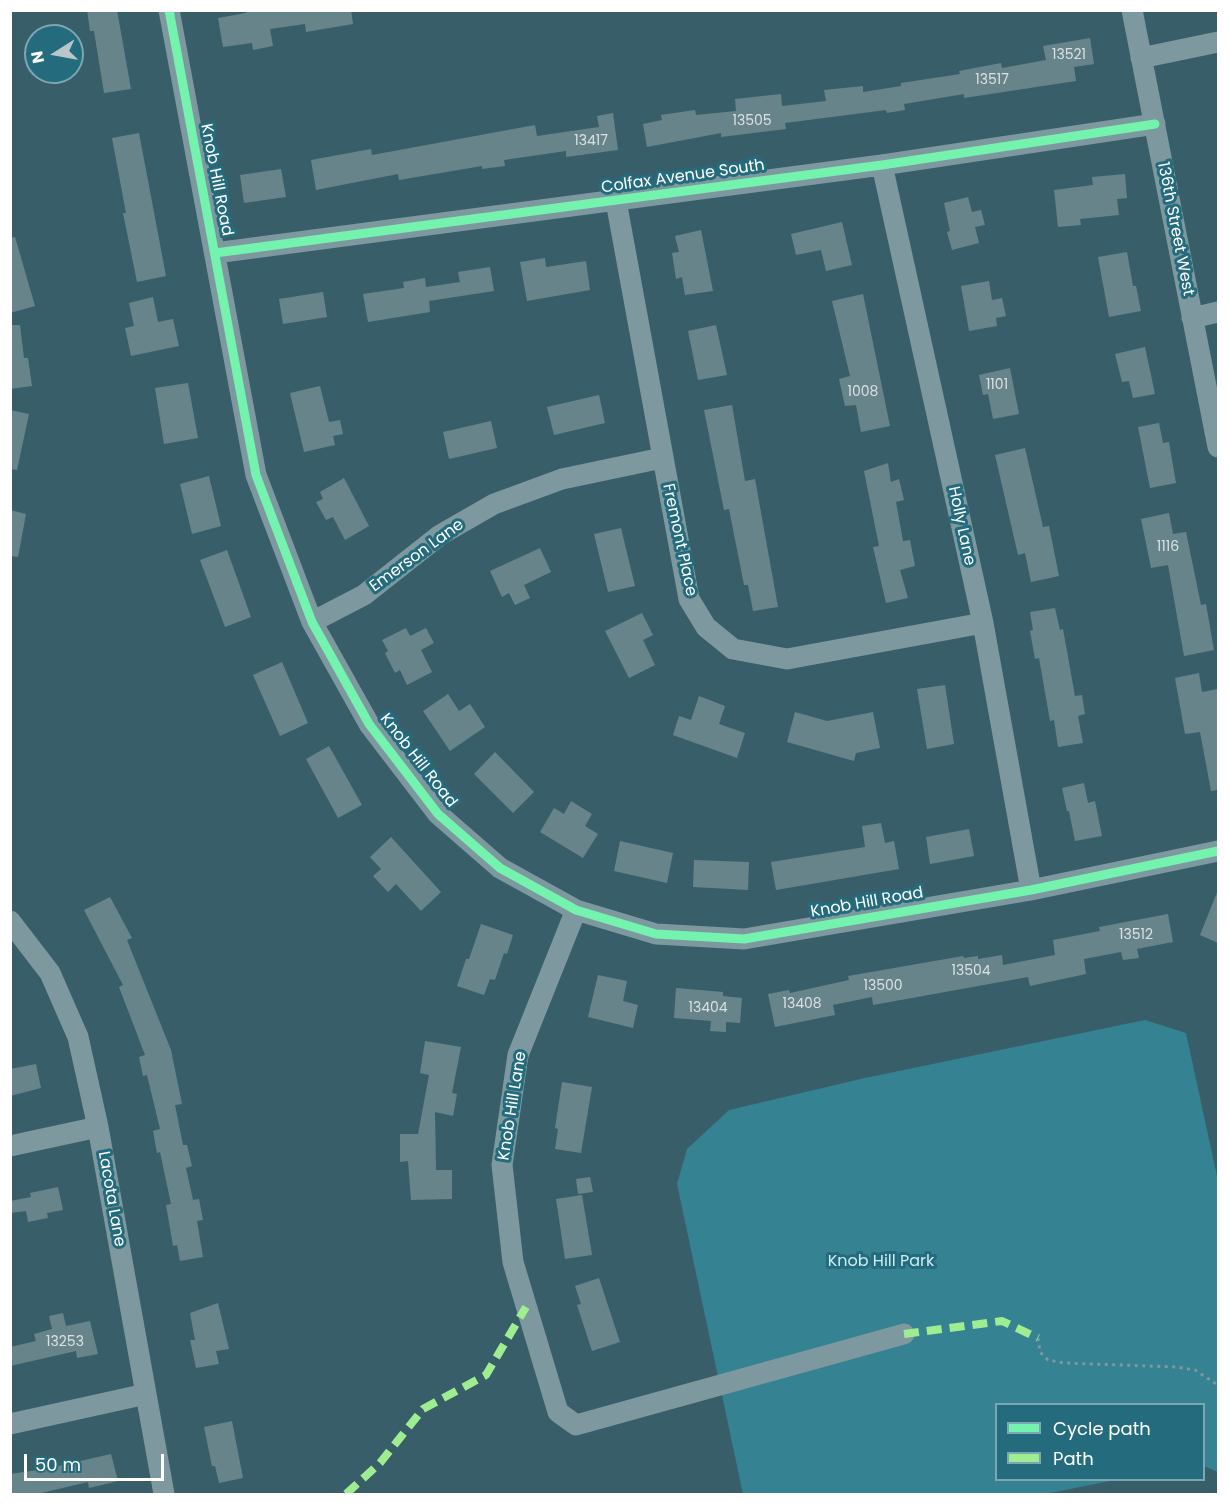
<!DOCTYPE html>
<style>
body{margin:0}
#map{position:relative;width:1229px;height:1505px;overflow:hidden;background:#385f69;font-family:Poppins,sans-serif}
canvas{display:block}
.frame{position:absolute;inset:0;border:12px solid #fff;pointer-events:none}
.legend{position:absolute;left:995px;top:1403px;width:210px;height:78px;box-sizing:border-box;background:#246c7d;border:2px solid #7ca7b1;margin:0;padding:8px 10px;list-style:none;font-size:18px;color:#fff}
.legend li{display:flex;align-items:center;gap:12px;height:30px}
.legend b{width:30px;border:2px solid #7ca7b1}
.north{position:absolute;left:24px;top:24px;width:60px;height:60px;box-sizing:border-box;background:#246c7d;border:2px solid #7ca7b1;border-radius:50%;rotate:259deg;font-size:16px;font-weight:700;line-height:24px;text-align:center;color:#fff}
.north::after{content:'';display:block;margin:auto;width:21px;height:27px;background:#b9c7ca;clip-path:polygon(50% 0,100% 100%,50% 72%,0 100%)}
.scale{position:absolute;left:24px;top:1454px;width:140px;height:27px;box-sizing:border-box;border:3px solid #fff;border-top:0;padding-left:8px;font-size:18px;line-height:21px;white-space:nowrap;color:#fff;-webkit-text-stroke:4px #246c7d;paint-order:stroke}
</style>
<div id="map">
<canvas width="1229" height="1505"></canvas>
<div class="frame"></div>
<ul class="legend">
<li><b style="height:8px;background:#73f3ae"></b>Cycle path</li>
<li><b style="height:8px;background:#9fed91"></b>Path</li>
</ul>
<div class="north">N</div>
<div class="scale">50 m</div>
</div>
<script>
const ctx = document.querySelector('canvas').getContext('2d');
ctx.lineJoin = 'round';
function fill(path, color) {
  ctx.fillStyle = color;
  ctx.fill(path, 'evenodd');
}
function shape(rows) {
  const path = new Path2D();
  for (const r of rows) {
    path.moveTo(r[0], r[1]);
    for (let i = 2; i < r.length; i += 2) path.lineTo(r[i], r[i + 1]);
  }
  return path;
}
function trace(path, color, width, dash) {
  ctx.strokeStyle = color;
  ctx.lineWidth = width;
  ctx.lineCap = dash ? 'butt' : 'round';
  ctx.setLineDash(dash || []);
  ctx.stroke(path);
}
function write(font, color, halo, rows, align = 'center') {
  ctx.font = font + ' Poppins,sans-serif';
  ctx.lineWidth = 6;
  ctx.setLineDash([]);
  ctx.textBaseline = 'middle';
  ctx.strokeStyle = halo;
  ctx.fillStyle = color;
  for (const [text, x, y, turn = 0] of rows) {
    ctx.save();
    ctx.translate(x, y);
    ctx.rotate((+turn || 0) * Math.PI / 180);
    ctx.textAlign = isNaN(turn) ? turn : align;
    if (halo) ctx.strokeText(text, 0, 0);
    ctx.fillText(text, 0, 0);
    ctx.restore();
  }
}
fill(shape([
 [1145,1020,1186,1033,1218,1181,1218,1472,1204,1466,1204,1404,996,1404,996,1480,1115,1480,1045,1494,743,1494,677,1184,687,1149,729,1110,865,1078]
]), '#358292');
fill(shape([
 [87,10,117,10,131,89,104,93,94,31,90,31],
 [246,10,351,10,353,24,306,32,305,24,270,29,273,46,253,50,252,43,223,47,218,18,246,13],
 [1090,38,1094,64,1074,67,1076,81,964,98,964,94,904,104,905,110,887,113,886,110,785,123,786,129,721,137,721,133,647,147,643,124,662,120,661,115,695,110,696,115,736,111,735,99,781,94,782,106,826,101,824,90,863,86,863,92,901,86,901,83,960,74,959,71,1001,63,1002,68,1046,60,1043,46],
 [613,113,618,150,566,157,566,151,504,160,505,166,482,169,482,166,399,180,398,174,316,190,311,160,371,149,372,155,535,125,537,136,599,127,597,116],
 [139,133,166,276,137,282,123,213,126,213,112,138],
 [281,169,286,197,244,203,240,175],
 [1125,174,1127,198,1117,199,1119,215,1080,219,1081,225,1058,227,1054,190,1093,185,1092,177],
 [968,197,972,212,981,210,985,225,975,227,979,243,952,250,947,232,950,231,944,203],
 [842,222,852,265,826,271,821,250,796,255,791,234],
 [701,230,713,291,685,295,682,277,676,279,672,253,679,252,675,236],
 [15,237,35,306,10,313,10,238],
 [1127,252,1133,286,1136,286,1141,311,1109,317,1098,257],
 [545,258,546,267,586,261,590,290,527,301,520,262],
 [490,267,494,291,429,301,430,312,368,322,363,294,404,288,403,282,425,278,426,287,460,282,458,272],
 [989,281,992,300,1002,298,1006,316,996,318,997,326,969,331,961,286],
 [323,292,327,317,283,324,279,299],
 [863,294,890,426,861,432,856,405,845,406,839,379,850,376,832,301],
 [153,297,158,322,173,319,179,346,131,356,125,328,134,326,129,303],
 [10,325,20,325,24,358,28,358,32,386,10,389],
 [716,325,727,375,698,380,688,331],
 [1145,347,1155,394,1133,398,1129,381,1122,382,1115,354],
 [1010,368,1019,414,993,419,988,394,983,395,979,375],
 [188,383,198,438,164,444,155,388],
 [320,386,329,422,340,420,343,434,333,436,335,445,304,452,290,393],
 [599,395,605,423,554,435,547,407],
 [732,405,745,481,755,479,778,607,753,611,748,585,744,585,729,509,724,510,704,410],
 [10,410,29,414,17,470,10,469],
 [491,421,497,448,449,459,443,432],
 [1159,423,1163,443,1169,442,1176,483,1150,488,1138,427],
 [1025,448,1043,527,1049,526,1059,576,1031,582,1025,553,1018,555,995,455],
 [888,463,891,482,899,479,904,500,896,502,903,541,910,540,915,566,900,570,908,598,886,603,873,547,879,546,864,471],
 [209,476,221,526,192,534,180,484],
 [344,478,369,526,345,540,333,517,326,520,316,502,323,499,320,492],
 [10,510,26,514,18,557,10,556],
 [1169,513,1173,534,1186,532,1201,605,1206,604,1214,650,1184,656,1168,565,1151,568,1141,519],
 [621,528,635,586,608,592,594,534],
 [540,548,551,572,524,585,530,598,515,605,509,593,502,597,490,571],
 [227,550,251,617,225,627,200,560],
 [1055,608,1060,630,1063,629,1075,696,1082,695,1085,714,1078,716,1083,743,1058,747,1054,720,1050,721,1039,658,1035,659,1030,631,1033,630,1030,612],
 [642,613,653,635,643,640,655,665,629,678,605,631],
 [406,628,410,636,426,628,434,643,421,650,432,672,407,685,400,670,395,673,385,653,388,651,382,640],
 [282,662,308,723,280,736,253,675],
 [1199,673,1202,692,1218,689,1218,790,1211,791,1200,732,1185,734,1175,678],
 [945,685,954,744,927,749,917,689],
 [448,694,459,711,470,704,485,727,450,751,423,711],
 [699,696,725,706,719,724,745,733,737,758,673,735,679,716,691,720],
 [795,712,827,721,873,712,880,748,856,753,854,761,787,742],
 [329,746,362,805,338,818,306,759],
 [495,752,534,792,513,813,474,774],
 [1084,783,1088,803,1095,801,1102,836,1075,841,1069,811,1067,811,1062,788],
 [571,801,592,814,585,826,598,834,583,858,540,832,554,808,564,814],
 [881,823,885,843,894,841,899,869,776,890,771,862,865,847,862,826],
 [969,829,974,856,930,864,926,837],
 [391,837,441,892,421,911,396,884,388,892,373,876,381,869,370,857],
 [620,841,673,853,667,883,614,871],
 [694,860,749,862,748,890,693,887],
 [1218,890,1218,943,1200,935],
 [110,897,132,938,127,940,171,1050,182,1104,175,1105,183,1145,187,1145,192,1166,186,1168,193,1200,199,1199,203,1220,197,1221,203,1257,180,1261,177,1245,173,1246,166,1205,171,1204,160,1152,157,1153,153,1131,160,1129,147,1075,143,1076,139,1057,145,1055,119,987,123,985,84,910],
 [1168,914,1173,942,1137,949,1139,958,1123,960,1121,952,1084,959,1086,974,1030,986,1028,977,873,1005,872,997,833,1005,835,1015,775,1027,768,994,789,990,790,993,849,980,848,976,963,956,964,958,978,956,978,959,1002,955,1003,965,1055,955,1053,940,1100,931,1099,927],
 [481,924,513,935,507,954,504,953,495,980,490,979,484,995,457,986,466,959,469,959],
 [598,975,627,981,623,1001,638,1005,633,1028,588,1017],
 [676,988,723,992,723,996,742,998,740,1023,726,1022,726,1032,710,1031,711,1021,674,1018],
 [425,1041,461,1047,452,1093,457,1094,453,1116,435,1112,436,1170,452,1170,452,1199,411,1200,408,1161,400,1162,400,1134,418,1134,429,1075,420,1073],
 [36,1064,41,1088,10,1096,10,1069],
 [562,1082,592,1087,581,1153,555,1149,558,1129,555,1128],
 [590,1177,593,1192,578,1194,576,1179],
 [58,1187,63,1210,47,1213,48,1218,28,1222,26,1211,10,1213,10,1201,31,1197,30,1193],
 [582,1195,592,1255,565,1259,556,1199],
 [599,1278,620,1342,592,1351,577,1305,581,1304,575,1286],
 [218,1303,229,1349,216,1351,219,1364,196,1368,190,1340,195,1340,190,1313],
 [63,1313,66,1326,90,1321,98,1354,77,1358,76,1351,10,1366,10,1347,36,1341,34,1334,52,1329,49,1316],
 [232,1421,243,1478,219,1483,215,1466,212,1466,204,1427],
 [111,1454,118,1481,89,1488,88,1482,37,1494,10,1494,10,1474,45,1469]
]), '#68848b');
trace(shape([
 [1038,1338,1040,1352,1048,1360,1064,1363,1176,1367,1195,1370,1218,1385]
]), '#7d999f', 3, [3, 4.5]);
trace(shape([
 [169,10,256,475,312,622,369,724,438,814,500,868,576,910,656,934,744,939,1031,890,1218,851],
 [1132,10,1218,447],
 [1141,58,1218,42],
 [882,165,983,623,1031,890],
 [616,201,689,599,706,627,733,649,787,659,983,623],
 [215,253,882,165,1155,124],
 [1192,318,1218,312],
 [312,622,364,595,440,535,494,504,562,479,662,458],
 [576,910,518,1055,502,1165,513,1262,558,1412,576,1425,904,1334],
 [10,921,50,973,78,1037,98,1127,164,1494],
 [10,1146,98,1127],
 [10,1424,146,1394]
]), '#7d999f', 21);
trace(shape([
 [904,1334,1002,1321,1038,1338],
 [346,1494,380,1463,423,1409,486,1375,526,1307]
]), '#9fed91', 8, [15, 8]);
trace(shape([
 [169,10,256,475,312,622,369,724,438,814,500,868,576,910,656,934,744,939,1031,890,1218,851],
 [215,253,882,165,1155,124]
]), '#73f3ae', 9);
write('14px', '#d9e0e2', null, [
 ["13521",1069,55],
 ["13517",992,80],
 ["13505",752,121],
 ["13417",591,141],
 ["1101",997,385],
 ["1008",863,392],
 ["1116",1168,547],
 ["13512",1136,935],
 ["13504",971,971],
 ["13500",883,986],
 ["13408",802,1004],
 ["13404",708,1008],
 ["13253",65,1342]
]);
write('16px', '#fff', '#246c7d', [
 ["Colfax Avenue South",683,177,-8],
 ["Knob Hill Road",216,180,79],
 ["136th Street West",1175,229,79],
 ["Holly Lane",961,526,78],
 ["Fremont Place",679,540,78],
 ["Emerson Lane",417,556,-36],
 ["Knob Hill Road",418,761,52],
 ["Knob Hill Road",867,903,-10],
 ["Knob Hill Lane",513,1106,-81],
 ["Lacota Lane",111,1199,80]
]);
write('16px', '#cbedf4', '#246c7d', [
 ["Knob Hill Park",881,1262]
]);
</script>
